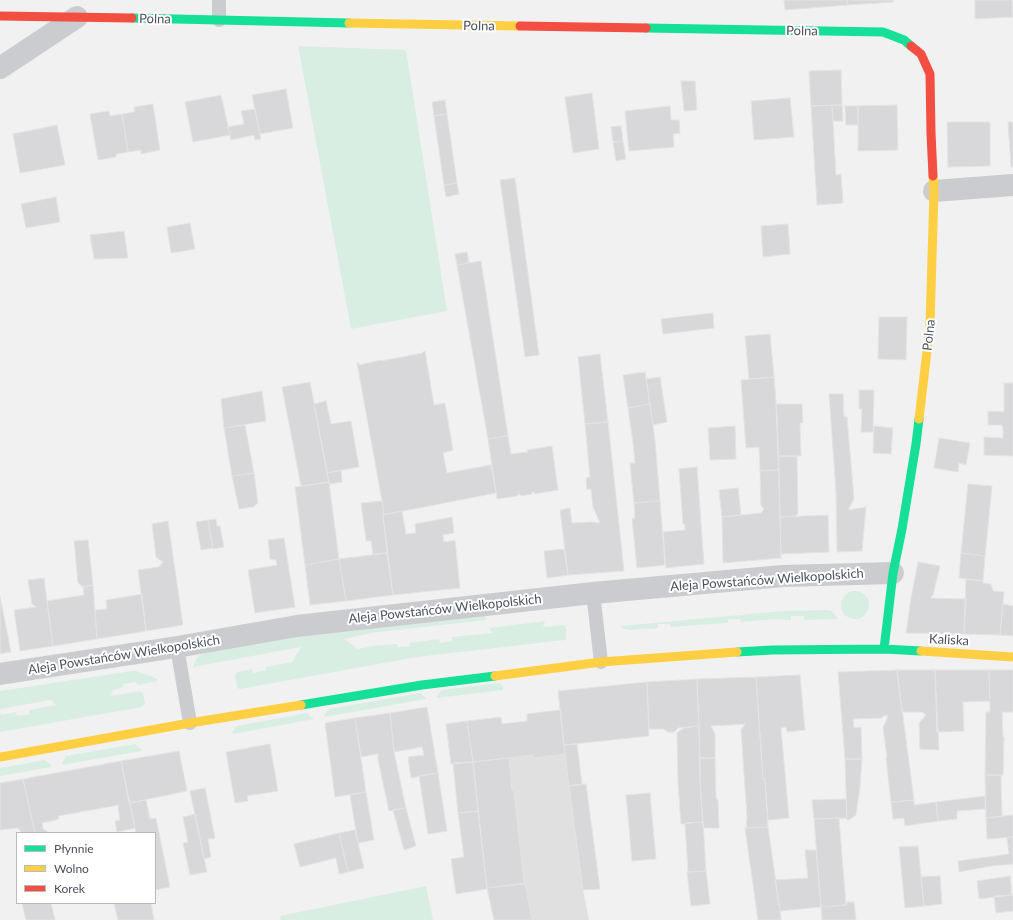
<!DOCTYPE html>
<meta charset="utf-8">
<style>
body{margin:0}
#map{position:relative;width:1013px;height:920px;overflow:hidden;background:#f2f1f1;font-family:Lato,sans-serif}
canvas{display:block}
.legend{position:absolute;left:16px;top:832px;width:140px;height:72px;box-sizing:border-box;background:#fff;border:1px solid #b7babe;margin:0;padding:5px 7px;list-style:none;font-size:12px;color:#4a525c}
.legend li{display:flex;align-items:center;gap:8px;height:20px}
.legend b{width:20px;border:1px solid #b7babe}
</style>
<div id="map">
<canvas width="1013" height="920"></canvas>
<ul class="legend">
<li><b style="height:5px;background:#16e098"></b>Płynnie</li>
<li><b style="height:5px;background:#ffcf43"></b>Wolno</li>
<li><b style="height:5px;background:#f24e42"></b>Korek</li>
</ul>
</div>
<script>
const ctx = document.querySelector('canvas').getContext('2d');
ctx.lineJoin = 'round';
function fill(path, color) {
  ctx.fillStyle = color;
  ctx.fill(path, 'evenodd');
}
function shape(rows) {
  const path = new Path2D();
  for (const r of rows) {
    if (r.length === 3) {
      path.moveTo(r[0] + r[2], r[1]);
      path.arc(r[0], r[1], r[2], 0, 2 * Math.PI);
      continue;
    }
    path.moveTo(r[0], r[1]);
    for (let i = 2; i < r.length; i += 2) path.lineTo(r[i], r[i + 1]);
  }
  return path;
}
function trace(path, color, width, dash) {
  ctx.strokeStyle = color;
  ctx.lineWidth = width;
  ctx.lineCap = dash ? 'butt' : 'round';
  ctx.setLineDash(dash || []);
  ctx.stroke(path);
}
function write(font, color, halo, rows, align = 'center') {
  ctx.font = font + ' Lato,sans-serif';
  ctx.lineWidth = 4;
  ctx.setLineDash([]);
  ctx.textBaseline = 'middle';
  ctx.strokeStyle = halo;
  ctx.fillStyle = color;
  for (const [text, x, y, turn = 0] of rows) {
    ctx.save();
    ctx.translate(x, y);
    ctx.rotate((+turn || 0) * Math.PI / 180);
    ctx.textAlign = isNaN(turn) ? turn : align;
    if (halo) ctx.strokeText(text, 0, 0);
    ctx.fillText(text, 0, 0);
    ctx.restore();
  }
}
fill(shape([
 [560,710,565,754,583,890,589,920,494,920,487,888,473,762,502,724,527,721,527,714]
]), '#e0e0e1');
fill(shape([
 [298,46,406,50,447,311,351,329],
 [855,605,14],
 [827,610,832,611,838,619,804,620,804,616,791,616,791,620,775,619,741,622,740,619,728,619,728,623,670,627,670,624,658,624,658,628,630,630,621,628,621,626,783,611],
 [485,616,486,620,371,633,344,639,353,645,357,649,373,646,397,644,398,647,410,646,410,643,439,639,440,643,452,641,452,637,493,633,489,628,545,621,543,627,564,625,566,627,566,638,565,640,417,657,240,689,237,688,235,675,237,672,252,669,253,673,266,670,266,667,292,662,301,647,193,667,196,659,200,655,210,651,297,637],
 [132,671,136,671,158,679,158,681,137,685,136,682,123,684,124,687,113,690,111,696,139,691,143,693,145,703,142,707,0,732,0,712,1,715,16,712,17,716,30,714,29,710,56,705,51,700,0,709,0,691],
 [499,683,503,686,503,690,437,698,437,696,442,690],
 [420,693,426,698,426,699,325,717,324,715,329,709],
 [307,713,313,718,314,719,233,734,232,732,237,726],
 [135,744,141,749,141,751,62,765,62,763,66,756],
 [45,760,51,765,51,767,0,776,0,768],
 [426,886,433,920,281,920,280,916]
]), '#d9eee3');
const building = shape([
 [784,0,847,0,848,5,785,10,784,0],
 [847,0,893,0,893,2,848,5,847,0],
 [975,0,1012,0,1013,17,975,19,975,0],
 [841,70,842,105,811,106,809,71,841,70],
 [681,81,695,81,697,110,684,111,681,81],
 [286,89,293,128,260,134,252,95,286,89],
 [592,93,599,149,573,153,565,97,592,93],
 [221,95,230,135,193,142,185,102,221,95],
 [790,98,794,137,754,140,751,101,790,98],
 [445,100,447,114,434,116,432,102,445,100],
 [153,104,160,150,141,154,141,150,128,152,122,114,135,112,134,107,153,104],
 [832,105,836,175,841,174,843,203,817,205,811,106,832,105],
 [832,105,842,105,843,121,833,121,832,105],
 [897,105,898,150,858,151,858,106,897,105],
 [670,106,671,120,679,120,680,133,673,134,674,147,629,151,625,111,670,106],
 [845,106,858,106,858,125,846,125,845,106],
 [255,109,261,139,255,140,254,135,231,140,228,127,244,124,241,111,255,109],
 [109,111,110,116,122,114,128,152,116,154,116,157,98,160,90,114,109,111],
 [447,114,457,183,444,185,434,116,447,114],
 [947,122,990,122,990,166,948,167,947,122],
 [1008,122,1013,122,1013,167,1011,167,1008,122],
 [57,125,65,165,20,173,13,134,57,125],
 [621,126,623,141,613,142,611,127,621,126],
 [623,141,626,159,616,161,613,142,623,141],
 [515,178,539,355,525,357,500,180,515,178],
 [457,183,459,194,446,197,444,185,457,183],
 [56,197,60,222,26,228,21,204,56,197],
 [190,223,195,249,171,253,167,227,190,223],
 [788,224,790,254,763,257,761,226,788,224],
 [124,231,128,258,94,259,90,235,124,231],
 [467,252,469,263,457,265,455,254,467,252],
 [481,261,508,436,488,439,457,265,481,261],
 [713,313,714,328,663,334,661,319,713,313],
 [879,317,907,317,906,360,878,359,879,317],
 [770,334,774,377,749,379,745,336,770,334],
 [425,351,434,405,445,403,453,450,443,453,447,473,491,465,496,493,383,515,383,513,384,512,357,363,359,363,359,365,381,360,381,361,423,353,423,352,425,351],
 [600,354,608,422,585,424,578,357,600,354],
 [645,372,650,404,628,408,623,375,645,372],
 [660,377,667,422,653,425,646,379,660,377],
 [774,377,777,414,779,470,760,471,759,447,746,448,741,380,774,377],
 [310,382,329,482,301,486,282,387,310,382],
 [1004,383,1013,383,1013,456,984,455,984,437,1003,438,1003,427,1002,427,1002,425,988,425,988,411,1003,412,1004,411,1004,383],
 [859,390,874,390,873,432,861,432,862,409,859,409,859,390],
 [262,391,266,421,224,428,221,399,262,391],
 [829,394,843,394,844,417,847,417,854,499,848,510,866,507,862,551,837,552,836,492,829,394],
 [326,401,331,424,351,421,359,467,327,473,314,404,326,401],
 [650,404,655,440,660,501,634,503,630,463,635,463,633,443,628,408,650,404],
 [776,404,802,404,803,423,800,423,801,456,778,456,776,404],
 [608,422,624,571,568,575,560,510,570,508,572,523,592,522,600,523,593,507,591,489,587,490,586,478,590,477,585,424,608,422],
 [245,425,254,473,232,476,224,428,245,425],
 [735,426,736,459,710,460,708,428,735,426],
 [874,426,893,428,891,454,873,453,874,426],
 [508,436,511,454,528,452,527,450,552,446,558,490,534,494,534,492,532,492,532,494,521,496,520,494,517,495,517,496,497,499,488,439,508,436],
 [939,438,970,443,966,465,959,463,958,472,934,468,939,438],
 [778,456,797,456,798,513,796,516,780,517,778,456],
 [697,467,704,564,666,568,663,532,685,530,685,525,683,524,679,469,697,467],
 [341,470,342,482,329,484,327,473,341,470],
 [779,470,781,558,723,563,722,517,761,513,764,509,761,505,760,471,779,470],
 [254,473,258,503,253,507,239,509,232,476,254,473],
 [329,482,339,559,305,565,295,487,329,482],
 [968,484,992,486,985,556,961,553,968,484],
 [738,488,741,515,722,517,719,490,738,488],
 [382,501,384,512,383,513,383,515,387,553,373,554,371,541,366,541,361,503,382,501],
 [660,501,665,565,637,568,632,519,635,518,634,503,660,501],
 [402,511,406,534,416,533,415,524,452,517,454,533,443,535,444,542,455,540,460,588,393,595,383,515,402,511],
 [828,515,829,552,781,554,780,517,828,515],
 [216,519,217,526,220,526,224,547,213,549,208,520,216,519],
 [208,520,213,548,201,550,196,522,208,520],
 [168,521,183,625,146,631,138,570,159,567,163,562,156,557,152,524,168,521],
 [284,538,295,607,255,613,248,570,277,565,276,560,270,559,268,540,284,538],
 [88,540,93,585,83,587,78,583,74,541,88,540],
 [564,549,568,575,547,578,544,551,564,549],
 [387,553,393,595,346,601,339,559,387,553],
 [961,553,985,556,983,581,959,578,961,553],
 [339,559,346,601,310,605,305,565,339,559],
 [918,562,940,566,933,595,930,598,966,599,964,634,906,633,911,598,918,562],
 [44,578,53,646,20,651,14,610,36,607,32,604,28,580,44,578],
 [966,579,983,581,983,583,991,584,993,591,1004,592,1000,635,964,634,966,579],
 [93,585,97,639,53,646,47,601,84,595,83,587,93,585],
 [142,594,146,631,97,639,95,610,107,609,106,600,142,594],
 [0,596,11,652,0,654,0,596],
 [1003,604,1013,606,1013,636,1000,635,1003,604],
 [897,670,935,670,939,750,920,749,919,723,926,715,922,712,902,712,897,670],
 [897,670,914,800,891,802,886,758,887,757,883,728,888,716,883,716,882,718,853,719,854,728,861,727,862,759,845,759,838,672,897,670],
 [935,670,989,670,990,701,963,702,964,731,937,732,935,670],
 [989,670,1013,670,1013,712,1002,712,1003,737,1004,737,1003,775,985,775,986,712,990,712,989,670],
 [800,675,805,730,787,732,786,727,781,728,789,818,768,820,765,779,763,779,756,677,800,675],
 [756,677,763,779,765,779,768,827,746,828,747,817,741,730,745,724,711,726,715,734,715,758,700,758,697,679,756,677],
 [697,679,699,726,678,728,674,732,668,732,663,729,649,729,647,682,697,679],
 [647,682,649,736,564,745,558,691,647,682],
 [427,707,438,773,411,778,408,757,424,755,422,747,394,752,390,713,427,707],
 [560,710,565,754,533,758,533,755,473,762,467,721,501,717,502,724,527,721,527,714,560,710],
 [390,713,394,752,406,808,389,811,378,760,378,754,361,757,355,718,390,713],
 [355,718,366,792,335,797,325,723,355,718],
 [467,721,473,762,451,764,446,724,467,721],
 [699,726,700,783,703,822,681,824,678,783,677,733,684,728,699,726],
 [270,744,278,791,247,796,248,801,235,803,226,752,270,744],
 [577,744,582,784,569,786,564,745,577,744],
 [179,751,187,791,129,803,121,761,179,751],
 [509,758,512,790,514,790,524,884,487,888,473,762,509,758],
 [700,758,715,758,716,798,718,800,719,828,703,828,700,783,700,758],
 [845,759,862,759,860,787,856,815,849,820,847,820,845,759],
 [121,761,135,828,117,832,115,821,120,820,118,809,119,805,58,816,59,819,42,823,43,829,50,833,35,833,23,779,121,761],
 [473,762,478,811,458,813,453,763,473,762],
 [438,773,447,831,428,834,419,776,438,773],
 [985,775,1001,775,1002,816,986,818,985,775],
 [23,779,35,833,20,833,21,831,17,828,0,830,0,783,23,779],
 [586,784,600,889,583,890,569,786,586,784],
 [205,788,215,838,208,839,211,857,204,859,190,791,205,788],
 [366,792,374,840,358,843,350,795,366,792],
 [650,793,656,859,632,861,626,795,650,793],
 [985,796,985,809,957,811,957,819,938,821,936,802,985,796],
 [846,799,847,818,814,819,812,800,846,799],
 [146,800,150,819,156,818,170,887,155,890,155,833,136,833,130,803,146,800],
 [914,800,914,805,936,802,938,821,905,826,904,818,893,819,891,802,914,800],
 [406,808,416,846,404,850,393,810,406,808],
 [478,811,487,889,456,894,451,859,464,857,458,813,478,811],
 [195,814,207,872,190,875,183,843,188,842,183,817,195,814],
 [1013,815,1013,837,987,839,986,818,1013,815],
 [839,818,846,905,821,907,814,819,839,818],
 [703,822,706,871,688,872,685,823,703,822],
 [768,827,780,911,781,920,758,920,745,828,768,827],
 [355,830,364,868,348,872,339,833,355,830],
 [339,833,348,872,339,874,336,858,300,867,294,844,339,833],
 [1013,837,1013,864,991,866,959,872,958,861,1009,854,1007,838,1013,837],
 [918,846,924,906,905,908,899,847,918,846],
 [805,850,816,850,821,907,780,911,775,880,808,878,805,850],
 [706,871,710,904,691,906,687,872,706,871],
 [940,876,942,904,924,906,921,877,940,876],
 [1010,876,1012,895,979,899,977,881,1010,876],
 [525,883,532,920,494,920,487,888,525,883],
 [1012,895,1013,895,1013,911,996,913,994,896,1012,895],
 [846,902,854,902,856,920,822,920,821,907,846,905,846,902],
 [22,903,51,903,55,920,26,920,22,903],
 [114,903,151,903,154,920,118,920,114,903]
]);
fill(building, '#d8d8da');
trace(building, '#e3e3e4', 1);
trace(shape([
 [219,0,219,20],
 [593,593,601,662],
 [177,647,190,723]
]), '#cbcccf', 14);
trace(shape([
 [0,68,77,17],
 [934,191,1013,185],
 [0,674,177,647,297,626,593,593,783,576,893,573]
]), '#cbcccf', 22);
trace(shape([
 [132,18,349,23],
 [646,28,883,32,904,40,911,46],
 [884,649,893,573,902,529,916,444,919,419],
 [737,652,772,650,884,649,921,651],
 [301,705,422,685,495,676]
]), '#16e098', 9);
trace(shape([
 [349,23,520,26],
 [919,419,930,325,934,191,933,176],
 [921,651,1013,657],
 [495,676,601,662,737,652],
 [0,757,190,723,301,705]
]), '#ffcf43', 9);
trace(shape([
 [0,16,132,18],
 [520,26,646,28],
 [911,46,921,54,930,74,931,133,933,176]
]), '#f24e42', 9);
write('13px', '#4a525c', '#fff', [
 ["Polna",155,19,1],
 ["Polna",479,26,1],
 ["Polna",802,31,1],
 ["Polna",929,335,-84],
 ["Aleja Powstańców Wielkopolskich",767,580,-4],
 ["Aleja Powstańców Wielkopolskich",445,609,-6],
 ["Kaliska",949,640,3],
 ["Aleja Powstańców Wielkopolskich",124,655,-9]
]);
</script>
